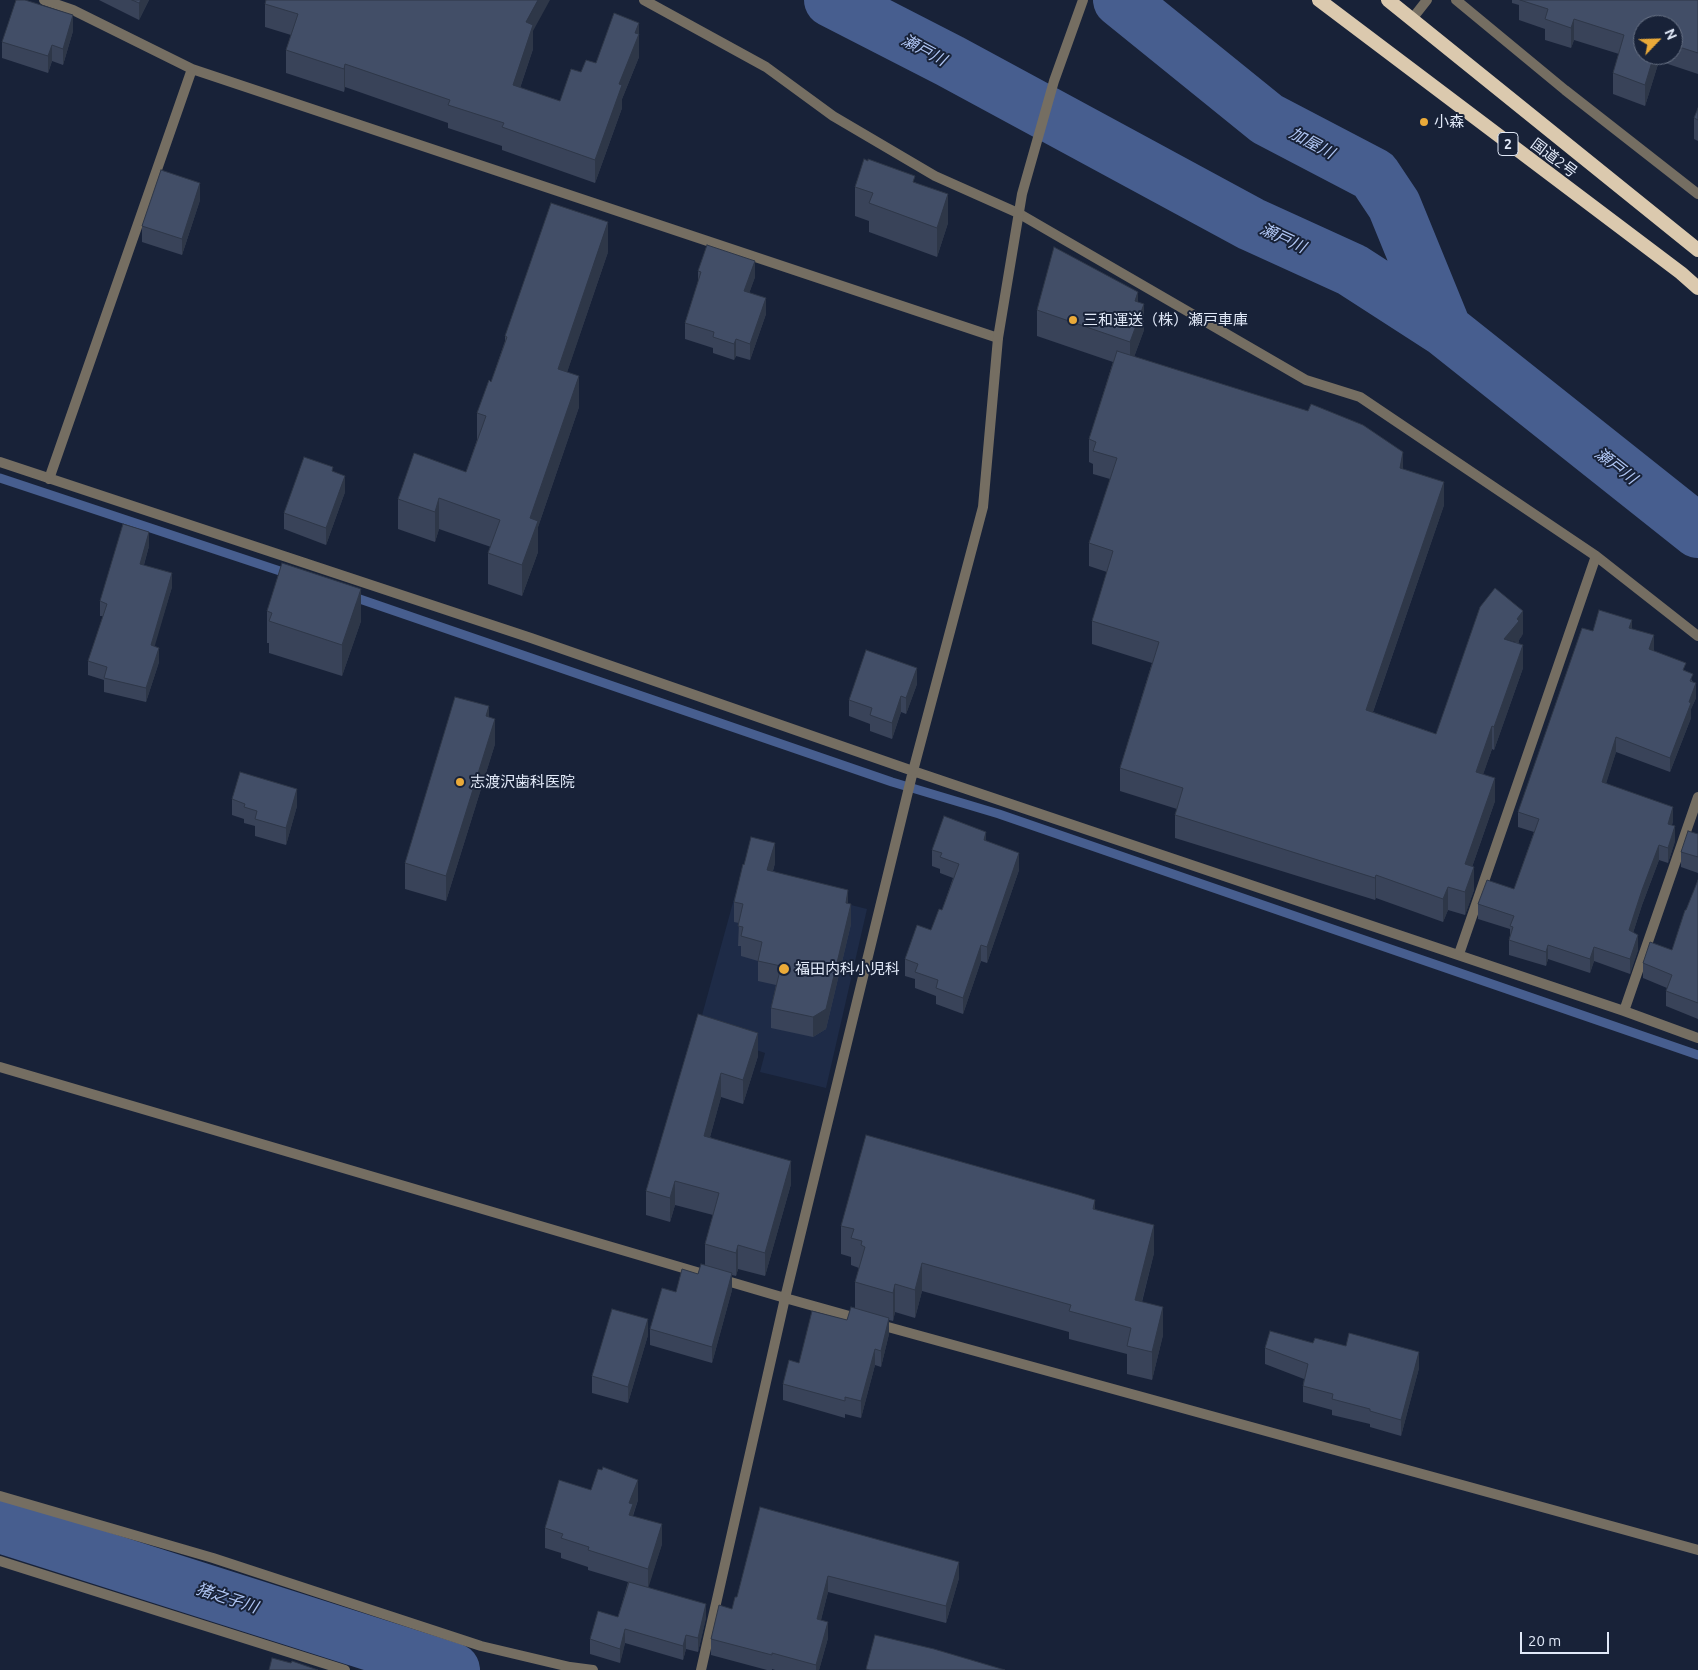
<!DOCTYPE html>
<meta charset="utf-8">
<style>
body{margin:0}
#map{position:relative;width:1698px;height:1670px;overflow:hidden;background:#182238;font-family:Ubuntu,sans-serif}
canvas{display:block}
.north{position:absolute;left:1633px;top:15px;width:50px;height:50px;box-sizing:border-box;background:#182238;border:1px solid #687285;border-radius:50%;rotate:66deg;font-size:14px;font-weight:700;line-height:20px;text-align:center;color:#e1e9f8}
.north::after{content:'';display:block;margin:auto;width:18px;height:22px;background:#eaaa39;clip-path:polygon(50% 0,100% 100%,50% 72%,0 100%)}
.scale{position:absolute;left:1520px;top:1632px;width:89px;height:22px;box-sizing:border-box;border:2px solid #e1e9f8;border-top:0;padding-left:6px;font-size:15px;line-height:18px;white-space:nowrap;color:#e1e9f8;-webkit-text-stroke:4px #182238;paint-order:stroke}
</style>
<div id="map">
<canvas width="1698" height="1670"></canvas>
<div class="north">N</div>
<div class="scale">20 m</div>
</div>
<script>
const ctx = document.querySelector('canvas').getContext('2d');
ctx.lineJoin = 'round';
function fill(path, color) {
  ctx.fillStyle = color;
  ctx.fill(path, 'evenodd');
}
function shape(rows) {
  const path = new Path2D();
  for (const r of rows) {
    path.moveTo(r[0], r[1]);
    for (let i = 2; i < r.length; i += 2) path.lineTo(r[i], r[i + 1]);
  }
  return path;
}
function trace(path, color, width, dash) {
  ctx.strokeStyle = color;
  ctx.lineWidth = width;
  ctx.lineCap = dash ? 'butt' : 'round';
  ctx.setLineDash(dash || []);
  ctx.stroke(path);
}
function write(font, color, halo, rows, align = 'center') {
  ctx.font = font + ' Ubuntu,"Noto Sans JP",sans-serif';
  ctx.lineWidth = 4;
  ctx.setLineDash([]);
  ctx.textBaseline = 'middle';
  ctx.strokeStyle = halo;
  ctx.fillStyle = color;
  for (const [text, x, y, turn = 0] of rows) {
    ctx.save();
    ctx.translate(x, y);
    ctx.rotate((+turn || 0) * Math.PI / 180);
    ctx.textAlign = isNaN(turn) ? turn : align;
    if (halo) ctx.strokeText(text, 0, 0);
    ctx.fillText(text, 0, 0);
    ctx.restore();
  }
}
fill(shape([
 [740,877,867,909,826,1088,760,1072,765,1053,698,1030]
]), '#1e2b47');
trace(shape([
 [0,478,292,575],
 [351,596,892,782,999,814,1698,1055]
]), '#475e8f', 9);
trace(shape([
 [831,0,950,61,1251,224,1352,270,1445,330,1698,531],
 [1120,0,1267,119,1374,175,1394,205,1445,330],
 [0,1526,453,1670]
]), '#475e8f', 54);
trace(shape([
 [44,0,73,10,192,69,998,338],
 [644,0,766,67,833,116,935,176,1018,213,1306,380,1360,397,1596,556,1698,636],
 [1456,0,1565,90,1698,194],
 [1412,19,1427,0],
 [0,462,531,638,913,771,1624,1011,1698,1038],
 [49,479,192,69],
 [1459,954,1596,556],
 [1624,1011,1698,797],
 [0,1067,785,1298,860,1319],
 [877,1324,1698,1550],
 [0,1496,213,1558,481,1646,570,1667,593,1670],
 [701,1670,785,1298,913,771]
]), '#756e62', 10);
trace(shape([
 [913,771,983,507,998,338,1022,194,1054,81,1083,0],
 [0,1561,345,1670]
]), '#756e62', 10);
trace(shape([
 [1319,0,1681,273,1698,288],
 [1388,0,1698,250]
]), '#dbc9ae', 14);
fill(shape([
 [99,0,149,0,139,20],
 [1512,0,1698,0,1698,74,1659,61,1645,106,1613,94,1613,73,1619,54,1574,40,1571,48,1545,40,1545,29,1519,20,1519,5,1512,3],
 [1673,25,1673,55,1643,55],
 [265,4,533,31,533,49,520,88,560,101,581,72,596,63,639,46,639,57,622,99,622,108,595,183,502,150,502,146,448,128,448,123,345,87,344,92,286,73,286,50,291,35,265,27],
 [73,31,63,65,52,61,48,73,2,58,2,42],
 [1698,108,1698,141,1694,139,1694,118],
 [915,182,948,223,937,257,869,232,869,221,855,216,855,187],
 [200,200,182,255,142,242,142,226],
 [608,252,567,372,579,407,538,527,538,552,522,596,488,584,488,553,491,547,439,529,435,542,398,529,398,499,466,472,477,440,477,413,491,382,505,341,505,336],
 [698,271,755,277,749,293,766,314,750,360,736,356,734,360,713,353,713,348,685,339,685,323,698,282],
 [1138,302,1144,330,1134,357,1403,469,1444,505,1373,712,1436,734,1523,634,1519,640,1518,644,1523,668,1494,750,1492,749,1483,774,1495,801,1472,867,1474,890,1465,915,1448,910,1443,922,1376,898,1375,900,1175,838,1175,815,1177,809,1120,791,1120,768,1152,663,1092,644,1092,621,1107,572,1089,566,1089,543,1110,479,1093,474,1093,464,1089,462,1089,439,1113,362,1037,336,1037,310],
 [345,492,326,545,284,529,284,513],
 [149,546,144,565,172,587,154,646,159,662,146,702,104,692,104,680,88,675,88,661,103,616,100,616,100,601],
 [267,611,361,621,342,676,269,653,269,643,267,643],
 [1632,629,1654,650,1653,651,1686,671,1693,682,1696,698,1691,709,1691,718,1670,772,1616,752,1606,783,1673,821,1672,825,1675,841,1668,863,1659,860,1642,905,1633,933,1638,950,1630,974,1594,961,1590,973,1548,959,1546,966,1509,955,1509,940,1510,936,1510,929,1478,919,1478,904,1514,889,1534,832,1518,827,1518,812,1593,631],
 [917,684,906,714,901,712,892,739,870,731,870,724,849,716,849,700],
 [489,717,495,744,446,901,405,889,405,863],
 [232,799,297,806,286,845,255,836,255,826,244,823,244,819,232,815],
 [1698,834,1698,873,1681,867,1681,852],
 [986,841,1019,870,987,963,981,961,963,1014,936,1004,936,996,915,988,915,979,905,976,905,959,931,930,942,910,953,878,940,873,940,869,932,866,932,850],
 [775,863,773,871,848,904,851,924,826,1029,813,1037,771,1028,771,1008,776,985,758,981,758,961,741,956,741,946,738,946,739,923,734,922,734,902],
 [1698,880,1698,1019,1666,1006,1666,991,1667,988,1643,978,1643,963,1672,950],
 [698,1014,758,1056,743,1104,721,1097,710,1137,791,1184,765,1276,738,1269,736,1276,732,1275,732,1290,712,1363,650,1345,650,1329,676,1292,698,1274,705,1265,705,1244,713,1215,675,1205,670,1222,646,1215,646,1191],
 [1095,1210,1154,1253,1142,1302,1163,1335,1152,1380,1127,1374,1127,1354,1069,1339,1069,1332,922,1291,915,1318,895,1312,893,1321,889,1320,889,1334,881,1367,875,1365,861,1418,845,1414,845,1418,783,1400,783,1384,799,1363,847,1320,855,1308,855,1282,859,1268,851,1265,851,1257,841,1254,841,1226],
 [648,1335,628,1403,592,1393,592,1376],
 [1313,1343,1419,1368,1401,1436,1370,1427,1370,1424,1332,1415,1332,1410,1303,1402,1303,1386,1304,1379,1265,1364,1265,1348],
 [591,1490,638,1500,633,1516,662,1544,648,1587,706,1618,698,1652,686,1649,683,1660,625,1643,620,1663,590,1654,590,1639,618,1617,628,1582,588,1570,588,1567,561,1558,561,1553,545,1548,545,1528],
 [760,1507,959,1578,946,1623,828,1592,821,1620,828,1638,819,1670,775,1670,772,1669,772,1670,767,1670,711,1655,711,1639,732,1609,737,1597]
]), '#394359');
fill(shape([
 [141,0,149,0,139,20,139,3],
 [538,0,550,0,533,31,533,49,513,109,513,85,526,22],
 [73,15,73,31,63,65,63,49],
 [1574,19,1574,40,1571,48,1571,28],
 [639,23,639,57,622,99,622,108,595,183,595,160,635,33],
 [52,45,52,61,48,73,48,56],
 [1654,55,1659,55,1659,61,1645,106,1645,85],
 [345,64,345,87,344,92,344,69],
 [200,183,200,200,182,255,182,239],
 [948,194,948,223,937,257,937,228],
 [608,222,608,252,558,399,558,369],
 [755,261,755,277,744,308,744,291],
 [1138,292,1138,318,1135,301],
 [766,298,766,314,750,360,750,344],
 [1144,304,1144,330,1130,368,1130,342],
 [736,339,736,356,734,360,734,344],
 [579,376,579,407,538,527,538,552,522,596,522,565,530,518],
 [1403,452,1403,475,1400,468],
 [345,476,345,492,326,545,326,528],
 [1444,482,1444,505,1366,732,1366,710],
 [439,498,439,529,435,542,435,512],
 [149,532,149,546,140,578,140,564],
 [172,573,172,587,151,659,151,645],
 [361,589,361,621,342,676,342,645],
 [1523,611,1523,634,1519,640,1519,643,1504,639,1517,619],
 [1632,620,1632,635,1629,628],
 [1654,635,1654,650,1649,664,1649,649],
 [1523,645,1523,668,1494,750,1494,727],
 [159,648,159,662,146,702,146,688],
 [917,668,917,684,906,714,906,698],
 [1696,683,1696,698,1691,709,1691,718,1670,772,1670,758,1689,702],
 [901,696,901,712,892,739,892,723],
 [489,706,489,732,486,716],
 [495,719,495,744,446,901,446,876],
 [1492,726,1492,749,1476,795,1476,772],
 [1616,737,1616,752,1602,797,1602,782],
 [1495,778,1495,801,1465,887,1465,864],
 [297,789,297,806,286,845,286,828],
 [1673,807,1673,821,1668,838,1668,824],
 [1675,826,1675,841,1668,863,1668,848],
 [986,832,986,848,984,840],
 [775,843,775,863,767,890,767,870],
 [1659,845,1659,860,1642,905,1629,945,1629,930,1642,890],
 [1019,853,1019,870,987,963,987,947],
 [1474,867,1474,890,1465,915,1465,892],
 [1376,875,1376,898,1375,900,1375,878],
 [1448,887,1448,910,1443,922,1443,899],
 [848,890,848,910,846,903],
 [851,904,851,924,826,1029,813,1037,813,1017],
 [1638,935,1638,950,1630,974,1630,959],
 [981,945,981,961,963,1014,963,998],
 [1548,945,1548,959,1546,966,1546,952],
 [1594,947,1594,961,1590,973,1590,959],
 [758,1033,758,1056,743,1104,743,1080],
 [721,1073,721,1097,704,1159,704,1136],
 [791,1161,791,1184,765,1276,765,1253],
 [675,1181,675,1205,670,1222,670,1198],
 [1095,1200,1095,1228,1093,1209],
 [1154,1225,1154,1253,1135,1328,1135,1300],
 [738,1245,738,1269,736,1276,736,1253],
 [922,1263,922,1291,915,1318,915,1290],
 [732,1273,732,1290,712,1363,712,1347],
 [895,1284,895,1312,893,1321,893,1293],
 [1163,1307,1163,1335,1152,1380,1152,1352],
 [889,1318,889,1334,881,1367,881,1351],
 [648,1319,648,1335,628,1403,628,1387],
 [875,1349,875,1365,861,1418,861,1401],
 [1419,1352,1419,1368,1401,1436,1401,1420],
 [638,1480,638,1500,633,1514,633,1524,629,1534,629,1503],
 [662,1524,662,1544,648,1589,648,1569],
 [959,1562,959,1578,946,1623,946,1606],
 [828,1576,828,1592,817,1635,817,1619],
 [706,1604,706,1618,698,1652,698,1638],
 [828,1622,828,1638,819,1670,816,1670,816,1665],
 [625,1629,625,1643,620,1663,620,1649],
 [686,1635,686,1649,683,1660,683,1646]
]), '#2e3748');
const building = shape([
 [16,0,25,0,73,15,63,49,52,45,48,56,2,42,16,0],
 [132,0,141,0,139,3,132,0],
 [266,0,538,0,526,22,533,25,513,85,560,101,571,69,581,72,586,60,596,63,614,13,639,23,635,33,639,34,619,84,622,85,595,160,502,127,504,123,448,105,450,100,345,64,344,69,286,50,298,14,265,4,266,0],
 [1520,0,1698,0,1698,53,1673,45,1673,25,1643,25,1643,55,1654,55,1645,85,1613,73,1624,35,1574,19,1571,28,1545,19,1548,9,1520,0],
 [1698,108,1698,120,1694,118,1698,108],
 [864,159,868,161,868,159,915,176,913,182,948,194,937,228,869,203,873,193,855,187,864,159],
 [161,170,200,183,182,239,142,226,161,170],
 [551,203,608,222,558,369,579,376,530,518,538,521,522,565,488,553,500,520,439,498,435,512,398,499,414,453,466,472,486,416,477,413,489,380,491,382,507,337,505,336,551,203],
 [707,245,755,261,744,291,766,298,750,344,736,339,734,344,713,337,714,332,685,323,701,272,698,271,707,245],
 [1054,247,1138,292,1135,301,1144,304,1130,342,1037,310,1054,247],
 [1117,351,1308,411,1311,404,1363,425,1403,452,1400,468,1444,482,1366,710,1436,734,1480,607,1495,588,1523,611,1517,619,1519,621,1504,639,1523,645,1494,727,1492,726,1476,772,1495,778,1465,864,1474,867,1465,892,1448,887,1443,899,1376,875,1375,878,1175,815,1183,788,1120,768,1159,642,1092,621,1113,551,1089,543,1117,458,1093,451,1096,442,1089,439,1117,351],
 [304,457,333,467,332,471,345,476,326,528,284,513,304,457],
 [123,524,149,532,140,564,172,573,151,645,159,648,146,688,104,678,107,667,88,661,107,604,100,601,123,524],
 [282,563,361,589,342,645,269,621,272,613,267,611,282,563],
 [1599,610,1632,620,1629,628,1654,635,1649,649,1686,663,1683,670,1693,674,1690,681,1696,683,1689,702,1691,703,1670,758,1616,737,1602,782,1673,807,1668,824,1675,826,1668,848,1659,845,1642,890,1629,930,1638,935,1630,959,1594,947,1590,959,1548,945,1546,952,1509,940,1513,927,1510,926,1514,916,1478,904,1487,880,1514,889,1539,819,1518,812,1582,628,1593,631,1599,610],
 [866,650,917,668,906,698,901,696,892,723,870,715,872,708,849,700,866,650],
 [455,697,489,706,486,716,495,719,446,876,405,863,455,697],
 [240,772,297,789,286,828,255,819,257,811,244,807,245,804,232,799,240,772],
 [944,816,986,832,984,840,1019,853,987,947,981,945,963,998,936,988,938,980,915,972,918,964,905,959,917,925,931,930,939,909,942,910,959,864,940,857,942,853,932,850,944,816],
 [1688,831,1698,834,1698,857,1681,852,1688,831],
 [751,837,775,843,767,870,848,890,846,903,851,904,826,1009,813,1017,771,1008,781,966,758,961,762,942,741,936,743,927,738,926,743,904,734,902,743,864,744,865,751,837],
 [1698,880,1698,1003,1666,991,1672,975,1643,963,1650,942,1672,950,1685,910,1686,910,1698,880],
 [698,1014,758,1033,743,1080,721,1073,704,1136,791,1161,765,1253,738,1245,736,1253,705,1244,719,1193,675,1181,670,1198,646,1191,698,1014],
 [866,1135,1079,1195,1095,1200,1093,1209,1154,1225,1135,1300,1163,1307,1152,1352,1127,1346,1131,1328,1069,1311,1071,1305,922,1263,915,1290,895,1284,893,1293,855,1282,865,1247,861,1245,862,1241,851,1238,854,1229,841,1226,866,1135],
 [701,1264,732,1273,712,1347,650,1329,662,1288,676,1292,682,1269,698,1274,701,1264],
 [851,1307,889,1318,881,1351,875,1349,861,1401,845,1397,845,1401,783,1384,789,1360,799,1363,812,1311,847,1320,851,1307],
 [612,1309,648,1319,628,1387,592,1376,612,1309],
 [1270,1331,1313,1343,1315,1338,1346,1346,1349,1333,1419,1352,1401,1420,1370,1411,1370,1409,1332,1399,1333,1394,1303,1386,1308,1364,1265,1348,1270,1331],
 [603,1467,638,1480,629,1503,633,1504,629,1515,662,1524,648,1569,588,1550,589,1547,561,1538,563,1534,545,1528,559,1480,591,1490,598,1469,602,1470,603,1467],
 [760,1507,959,1562,946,1606,828,1576,817,1619,828,1622,816,1665,772,1653,772,1655,711,1639,719,1605,732,1609,735,1597,737,1597,760,1507],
 [629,1582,706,1604,698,1638,686,1635,683,1646,625,1629,620,1649,590,1639,598,1611,618,1617,629,1582],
 [875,1635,934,1649,1005,1670,870,1670,866,1669,875,1635],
 [272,1658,291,1663,292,1661,318,1670,269,1670,272,1658]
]);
fill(building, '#424e67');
trace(building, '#2e3748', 1);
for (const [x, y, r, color] of [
 [1424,122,5,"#eaaa39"],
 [1073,320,5,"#eaaa39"],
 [460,782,5,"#eaaa39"],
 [784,969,6,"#eaaa39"]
]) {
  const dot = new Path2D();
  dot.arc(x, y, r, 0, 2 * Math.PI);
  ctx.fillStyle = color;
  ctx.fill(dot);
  trace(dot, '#182238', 2);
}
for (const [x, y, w] of [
 [1508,144,20]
]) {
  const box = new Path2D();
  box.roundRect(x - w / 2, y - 11.5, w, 23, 4);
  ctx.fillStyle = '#182238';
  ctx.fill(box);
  trace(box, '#e1e9f8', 1);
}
write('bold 14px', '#e1e9f8', null, [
 ["2",1508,144]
]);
write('15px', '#e1e9f8', '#182238', [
 ["小森",1434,122],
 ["三和運送（株）瀬戸車庫",1083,320],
 ["志渡沢歯科医院",470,782],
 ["福田内科小児科",795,969]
], 'left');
write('15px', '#e1e9f8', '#182238', [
 ["国道2号",1554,158,37]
]);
write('italic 16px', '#b0c6f4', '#182238', [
 ["瀬戸川",924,50,28],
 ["加屋川",1312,143,28],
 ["瀬戸川",1283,238,25],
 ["瀬戸川",1616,466,38],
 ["猪之子川",227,1598,18]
]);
</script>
